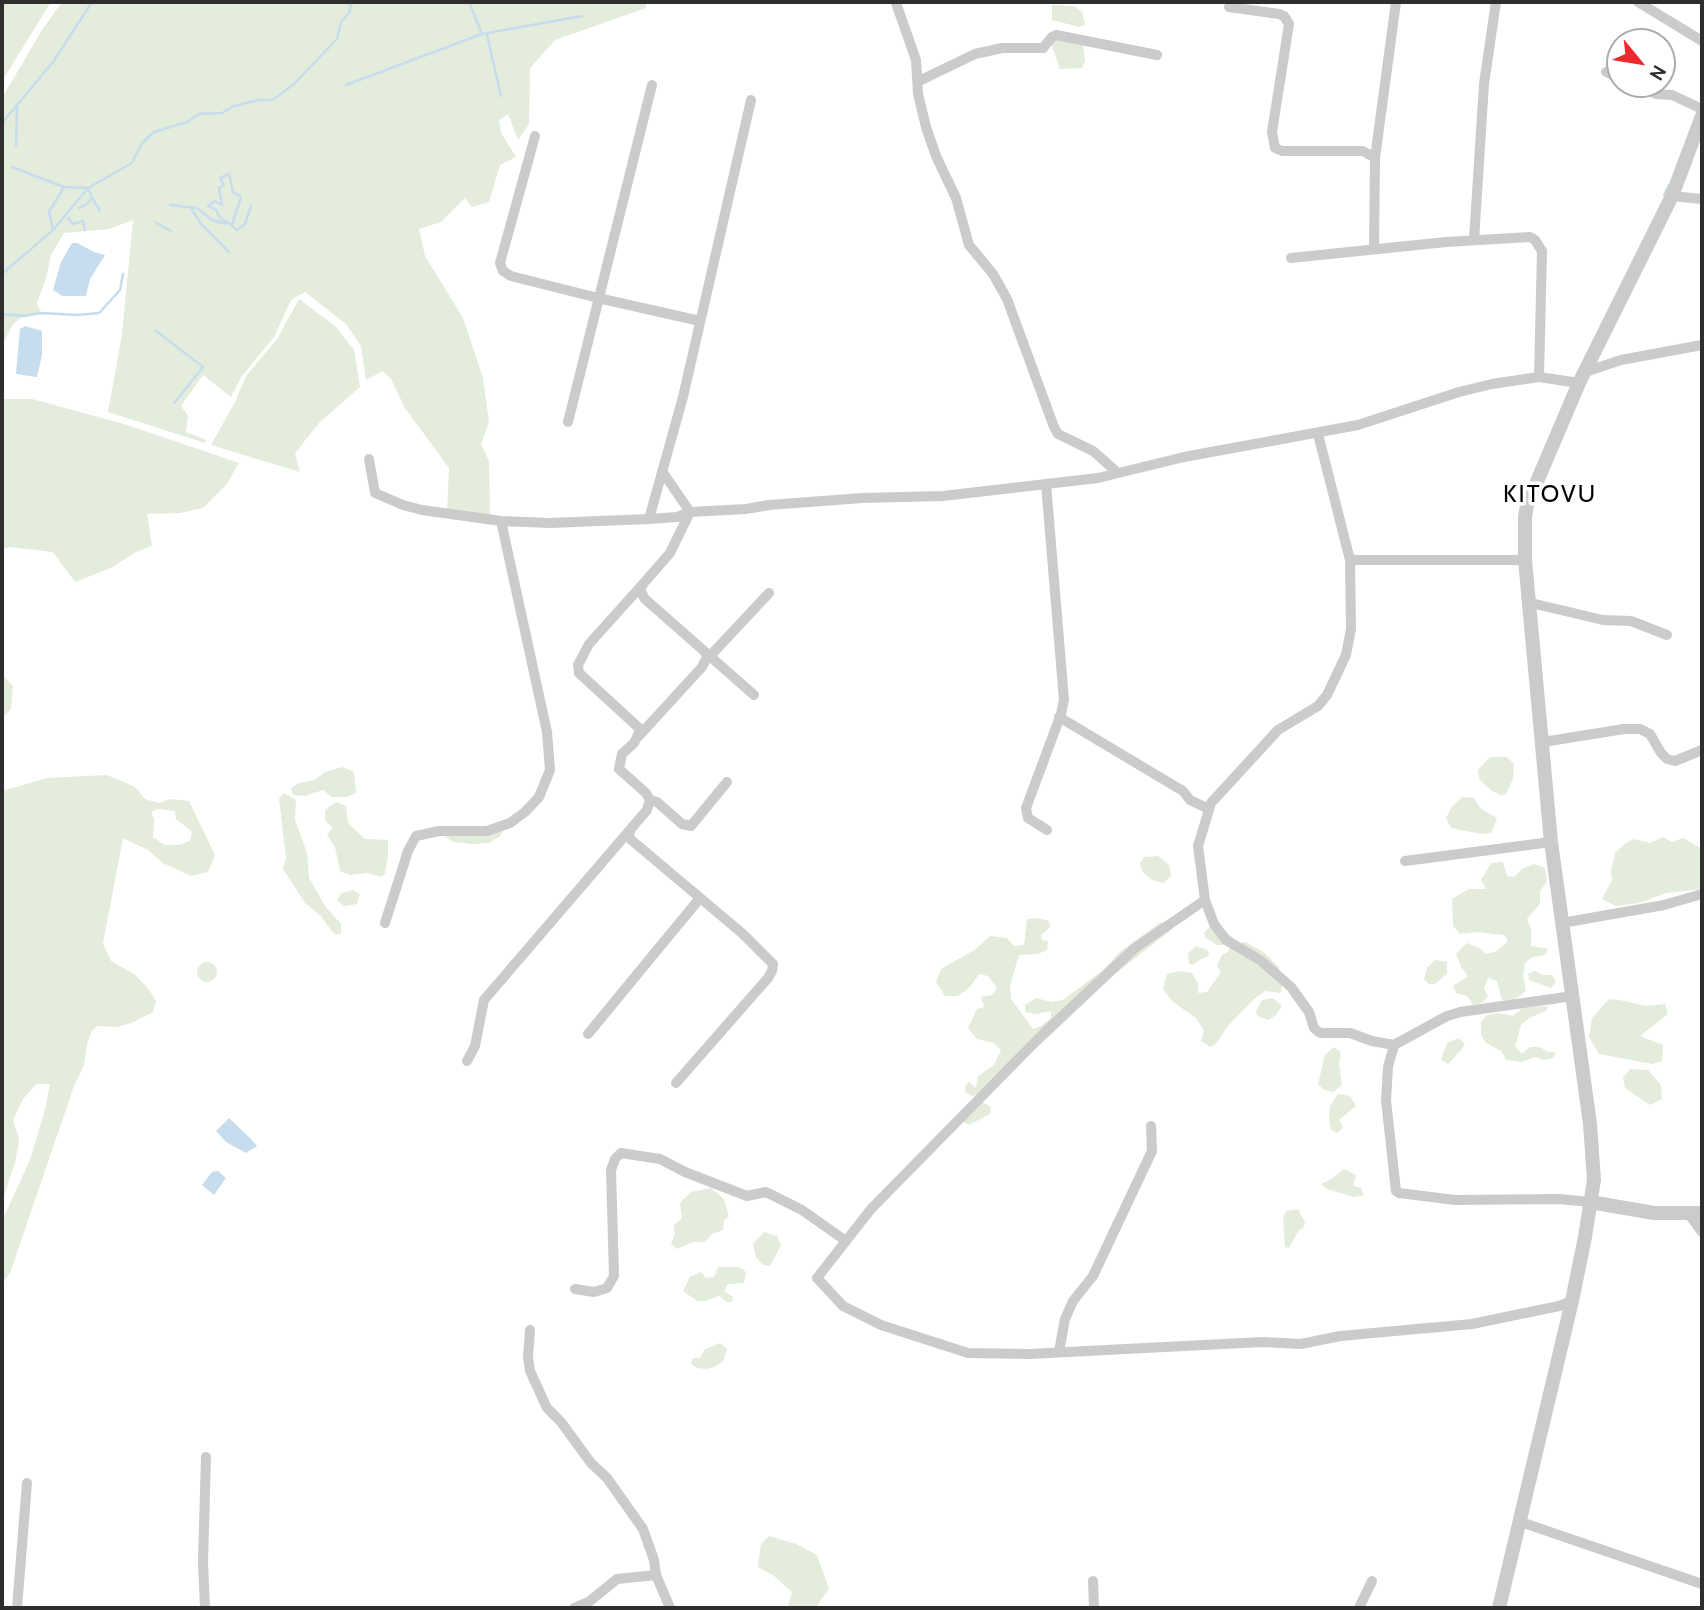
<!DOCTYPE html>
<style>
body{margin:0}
#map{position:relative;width:1704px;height:1610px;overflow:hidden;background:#fff;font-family:Cabin,sans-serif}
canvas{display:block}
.frame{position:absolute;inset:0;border:4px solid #2e2e2e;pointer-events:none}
.north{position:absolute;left:1606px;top:28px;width:70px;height:70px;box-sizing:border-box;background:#fff;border:2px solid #ababab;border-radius:50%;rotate:120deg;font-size:19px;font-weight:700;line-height:28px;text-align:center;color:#2e2e2e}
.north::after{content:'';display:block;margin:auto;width:24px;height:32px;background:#ec2a2d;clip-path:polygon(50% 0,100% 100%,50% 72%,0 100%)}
</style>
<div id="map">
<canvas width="1704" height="1610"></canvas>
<div class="frame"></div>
<div class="north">N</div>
</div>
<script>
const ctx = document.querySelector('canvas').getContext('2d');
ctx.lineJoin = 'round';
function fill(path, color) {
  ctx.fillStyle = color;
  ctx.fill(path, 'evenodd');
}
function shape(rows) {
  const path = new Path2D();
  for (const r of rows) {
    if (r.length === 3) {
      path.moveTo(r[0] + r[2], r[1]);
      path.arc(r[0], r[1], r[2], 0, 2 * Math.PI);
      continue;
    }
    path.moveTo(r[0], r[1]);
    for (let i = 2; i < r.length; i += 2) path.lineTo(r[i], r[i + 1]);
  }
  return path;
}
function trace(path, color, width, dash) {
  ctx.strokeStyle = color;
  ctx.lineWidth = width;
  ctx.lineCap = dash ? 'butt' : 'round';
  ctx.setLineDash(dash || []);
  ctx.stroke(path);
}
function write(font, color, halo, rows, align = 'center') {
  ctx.font = font + ' Cabin,sans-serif';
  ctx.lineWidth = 7;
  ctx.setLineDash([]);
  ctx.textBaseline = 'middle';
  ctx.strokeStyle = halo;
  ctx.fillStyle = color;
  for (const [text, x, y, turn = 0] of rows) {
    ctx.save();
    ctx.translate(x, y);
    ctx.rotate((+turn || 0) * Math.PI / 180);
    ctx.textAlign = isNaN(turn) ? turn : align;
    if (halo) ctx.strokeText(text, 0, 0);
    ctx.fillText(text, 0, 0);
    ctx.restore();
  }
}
fill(shape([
 [2,2,51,2,2,81],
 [62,2,646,2,646,8,555,40,530,68,529,124,518,140,508,114,499,120,501,133,516,157,500,165,489,202,472,207,465,198,441,222,419,229,425,256,463,318,483,378,489,422,481,444,489,461,490,517,447,512,449,468,405,408,391,379,383,371,366,380,361,346,346,324,305,292,291,300,274,337,242,376,231,397,203,375,181,406,188,416,186,432,206,440,205,443,108,412,122,334,133,220,109,229,64,233,51,255,46,279,37,303,41,313,24,316,13,324,2,345,2,98,42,30],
 [1052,5,1074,6,1082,12,1085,25,1079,27,1052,20],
 [1056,37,1083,43,1085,61,1082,68,1060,69,1050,40],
 [299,299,335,326,354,350,360,387,320,422,295,453,300,472,211,445,235,402,246,376,277,339],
 [2,399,32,399,124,424,239,463,227,484,203,508,180,513,147,514,152,546,136,552,111,568,75,582,53,552,9,547,2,549],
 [2,675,13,686,11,709,2,718],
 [1490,757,1507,757,1514,764,1513,779,1506,794,1500,795,1491,790,1479,779,1478,770],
 [342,767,354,772,356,793,347,797,332,797,323,790,305,796,293,795,291,788,299,783,315,780,325,772],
 [107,775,135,787,145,799,158,803,171,799,189,801,215,855,208,872,191,876,163,863,148,850,123,838,103,943,111,961,134,974,147,987,156,1001,153,1012,131,1023,117,1027,97,1026,92,1031,87,1044,84,1065,74,1086,10,1273,2,1284,2,1221,30,1160,45,1110,50,1084,36,1084,23,1099,13,1120,19,1139,16,1159,2,1202,2,791,47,778],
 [158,809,175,811,176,819,192,832,190,841,179,845,165,845,153,837,154,819,151,812],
 [284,793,296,800,295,820,307,853,309,878,325,906,341,924,341,933,335,935,320,915,305,903,283,869,286,858,279,799],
 [1462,797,1474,798,1480,808,1497,818,1491,833,1482,834,1451,828,1446,818,1452,807],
 [336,802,346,806,348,823,365,839,388,840,388,857,385,874,381,877,367,873,350,875,340,871,335,847,327,835,333,828,325,820,325,810],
 [503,831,500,836,489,843,472,844,453,842,446,837,450,834],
 [1663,837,1672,842,1683,838,1702,849,1702,889,1666,893,1639,903,1616,906,1602,899,1612,880,1611,871,1615,853,1626,843,1634,839,1650,843],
 [1158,856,1169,865,1171,876,1163,883,1152,880,1142,871,1140,863,1144,857],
 [1503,862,1507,876,1514,877,1522,869,1534,864,1545,868,1547,881,1540,891,1540,904,1527,919,1531,928,1531,946,1548,949,1545,955,1532,957,1525,963,1523,975,1526,991,1518,997,1513,1000,1502,1000,1497,981,1488,978,1484,988,1488,996,1482,1003,1473,1005,1467,996,1456,993,1453,986,1468,976,1461,967,1456,954,1467,943,1480,948,1486,954,1497,951,1508,941,1504,935,1478,932,1460,934,1453,926,1452,899,1469,889,1486,889,1481,880,1491,863],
 [353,890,360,894,357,904,344,906,337,900,340,894],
 [1038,918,1049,921,1050,927,1041,935,1042,940,1048,941,1047,950,1038,954,1019,955,1010,985,1011,999,1033,1029,1041,1026,1051,1018,1051,1011,1035,1014,1025,1012,1025,1005,1036,998,1051,1002,1063,1000,1103,970,1121,951,1161,922,1174,925,1171,930,1115,974,1051,1035,986,1093,972,1096,965,1092,965,1086,969,1082,976,1088,978,1076,994,1065,1001,1050,994,1043,977,1039,968,1028,977,1009,984,1007,981,997,992,995,997,988,988,976,979,974,970,987,958,996,945,996,936,982,941,969,976,949,990,936,1007,938,1014,946,1024,945,1027,919],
 [1209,927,1225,930,1238,943,1245,942,1265,953,1279,967,1282,987,1281,993,1265,991,1253,1000,1227,1027,1216,1044,1210,1047,1201,1041,1204,1030,1196,1018,1173,1002,1163,989,1167,974,1179,971,1192,973,1198,983,1198,993,1207,992,1221,972,1217,966,1222,955,1229,951,1229,945,1217,945,1206,938,1204,933],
 [1196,946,1208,950,1209,956,1201,959,1193,965,1189,964,1188,953],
 [1435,960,1447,962,1447,974,1435,984,1429,984,1424,979,1427,968],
 [207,972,10],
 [1535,971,1543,975,1552,975,1556,982,1551,988,1529,980,1528,974],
 [1273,998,1282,1006,1276,1015,1268,1020,1257,1016,1256,1011,1262,1000],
 [1609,999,1626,1001,1645,1006,1665,1004,1668,1014,1640,1036,1663,1045,1662,1061,1652,1064,1599,1054,1589,1037,1592,1018],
 [1548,1006,1546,1011,1529,1018,1521,1025,1515,1046,1522,1054,1530,1047,1540,1047,1548,1052,1556,1052,1553,1058,1544,1060,1535,1057,1521,1062,1506,1060,1501,1051,1486,1043,1481,1035,1481,1022,1487,1015,1499,1013,1513,1016,1523,1008],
 [1459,1038,1465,1044,1461,1050,1448,1064,1443,1061,1441,1059,1447,1043],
 [1334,1047,1341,1052,1339,1064,1342,1085,1333,1092,1324,1090,1318,1084,1325,1055],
 [1630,1069,1648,1070,1661,1085,1662,1099,1650,1105,1625,1088,1623,1078],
 [1338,1094,1350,1096,1356,1106,1339,1120,1343,1127,1337,1133,1331,1130,1329,1120,1330,1106],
 [981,1101,991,1107,990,1114,969,1125,961,1121],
 [1344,1169,1356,1175,1353,1186,1361,1188,1364,1195,1354,1197,1327,1189,1321,1184,1333,1178],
 [711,1188,724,1199,729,1217,724,1220,723,1230,712,1234,705,1242,693,1242,677,1249,671,1244,675,1234,674,1225,682,1218,680,1203,691,1192],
 [1298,1209,1305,1222,1303,1228,1299,1230,1289,1248,1285,1247,1283,1219,1286,1211],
 [764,1232,777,1236,781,1245,770,1266,763,1265,756,1257,753,1244],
 [718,1267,739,1267,746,1272,744,1283,728,1284,724,1291,733,1297,732,1302,727,1302,719,1296,706,1301,697,1301,683,1291,690,1277,701,1272,706,1278,714,1277],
 [720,1343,727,1349,723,1361,716,1366,708,1369,697,1368,691,1364,693,1358,700,1358,704,1350],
 [769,1536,796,1544,817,1555,829,1589,815,1608,792,1608,788,1606,792,1592,773,1575,758,1567,761,1544]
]), '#e4ecdc');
fill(shape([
 [72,243,77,243,94,252,105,255,90,279,86,296,62,296,53,290,61,262],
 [25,326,42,331,42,355,37,377,16,374,20,329],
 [229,1118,251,1139,257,1146,246,1153,226,1142,216,1131],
 [218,1171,226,1178,214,1195,202,1185,212,1172]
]), '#c7dced');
trace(shape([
 [482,34,582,16],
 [487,35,501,96],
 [346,85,482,34,469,2],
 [2,123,53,62,92,2],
 [16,146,17,107],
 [12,167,64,187,88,188,92,198,87,204,79,208],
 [229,174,233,192,241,197,232,225,221,219,216,210,208,206,215,201,222,205,219,188,224,185,220,178,229,174],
 [1664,195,1669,185],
 [93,199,100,211],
 [170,205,197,208,212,220,226,224],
 [190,207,202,225,229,252],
 [68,218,73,224,83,221,85,230],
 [155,222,171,231],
 [232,226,237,230,245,224,251,206],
 [53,230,49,212,64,187],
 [2,274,53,230,88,188,132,163,142,143,154,132,187,122,199,114,222,113,234,106,259,100,273,100,295,83,337,39,341,22,349,13,351,6,347,2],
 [2,314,24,316,41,313,77,315,99,313,120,290,123,274],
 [155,330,203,367,174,403]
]), '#c7dced', 2.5);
trace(shape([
 [1638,2,1702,41],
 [896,3,916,60,918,94,926,127,936,156,956,198,969,245,993,274,1007,299,1054,427,1058,434,1093,451,1118,473],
 [1229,7,1279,14,1284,16,1289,24,1272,132,1275,148,1282,151,1363,151,1375,158,1374,249],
 [1606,72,1620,78],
 [919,81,975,54,1002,48,1043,48,1052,37,1056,35,1157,55],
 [1634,84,1656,94,1672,95,1702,109],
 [535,136,500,263,503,271,511,276,598,298,700,321],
 [1375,158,1396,2],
 [1672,196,1702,199],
 [1474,240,1484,84,1496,2],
 [1291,258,1446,242,1530,237,1535,240,1542,251,1539,377],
 [1585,372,1621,360,1702,345],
 [568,422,652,85],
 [1318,434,1350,560,1351,629,1346,655,1327,695,1318,706,1278,730,1211,803,1198,846,1205,900,1214,924,1226,940,1260,960,1291,987,1309,1012,1314,1028,1320,1033,1350,1033,1372,1041,1394,1045,1447,1016,1460,1012,1573,996],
 [369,459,375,493,403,505,422,510,501,521,550,523,649,519,677,517,690,512,746,509,769,505,862,498,943,496,1098,478,1184,457,1358,425,1459,392,1492,384,1539,377,1579,383],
 [662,471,690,512,670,553,643,584,640,590,645,599,754,695],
 [1046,484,1064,700,1061,714,1026,808,1028,818,1047,830],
 [649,519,683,397,751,100],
 [1350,560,1525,560],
 [1531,603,1603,620,1631,621,1667,635],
 [710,656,769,593],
 [1059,717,1183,791,1190,800,1209,809],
 [638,737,702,667,707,657,705,652],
 [1543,742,1624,729,1640,729,1650,734,1661,753,1667,759,1675,761,1702,750],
 [650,800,657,802,682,824,691,826,727,782],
 [630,830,629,838,743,934,773,964,772,971,768,978,676,1083],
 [1405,861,1551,842],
 [1205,900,1135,948,1042,1035,871,1209,817,1278,843,1306,881,1325,968,1353,1029,1354,1262,1342,1301,1344,1340,1336,1472,1324,1559,1306,1572,1301],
 [385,923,408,851,416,836,439,831,487,831,510,823,525,812,539,797,550,770,547,732,501,521],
 [1562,923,1664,905,1702,894],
 [588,1034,700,898],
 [1394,1045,1388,1067,1386,1100,1396,1191,1399,1193,1455,1200,1559,1199,1590,1202],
 [467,1061,475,1046,484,1000,647,810,650,800,646,793,619,769,622,754,634,743,639,733,639,728,579,673,578,665,589,644,643,584],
 [1688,1213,1702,1232],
 [575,1289,594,1292,607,1288,614,1276,611,1170,615,1159,621,1153,660,1159,685,1172,747,1196,766,1192,802,1210,846,1241],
 [530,1330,528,1357,530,1371,547,1408,561,1422,591,1463,607,1478,643,1529,654,1560,656,1575,670,1608],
 [1059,1352,1065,1319,1073,1301,1093,1276,1152,1151,1151,1126],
 [1518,1521,1702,1584],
 [1093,1581,1094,1608],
 [17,1608,27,1483],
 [205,1608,203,1562,206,1457],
 [574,1608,590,1601,617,1579,656,1575],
 [1359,1608,1372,1581]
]), '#cbcbcb', 10);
trace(shape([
 [1590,1202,1654,1213,1702,1213],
 [1499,1608,1572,1301,1585,1237,1594,1180,1590,1124,1551,842,1525,560,1525,517,1527,505,1579,383,1672,196,1702,116]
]), '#cbcbcb', 14);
ctx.letterSpacing = '2px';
write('24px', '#000', '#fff', [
 ["KITOVU",1550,495]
]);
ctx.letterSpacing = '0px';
</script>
